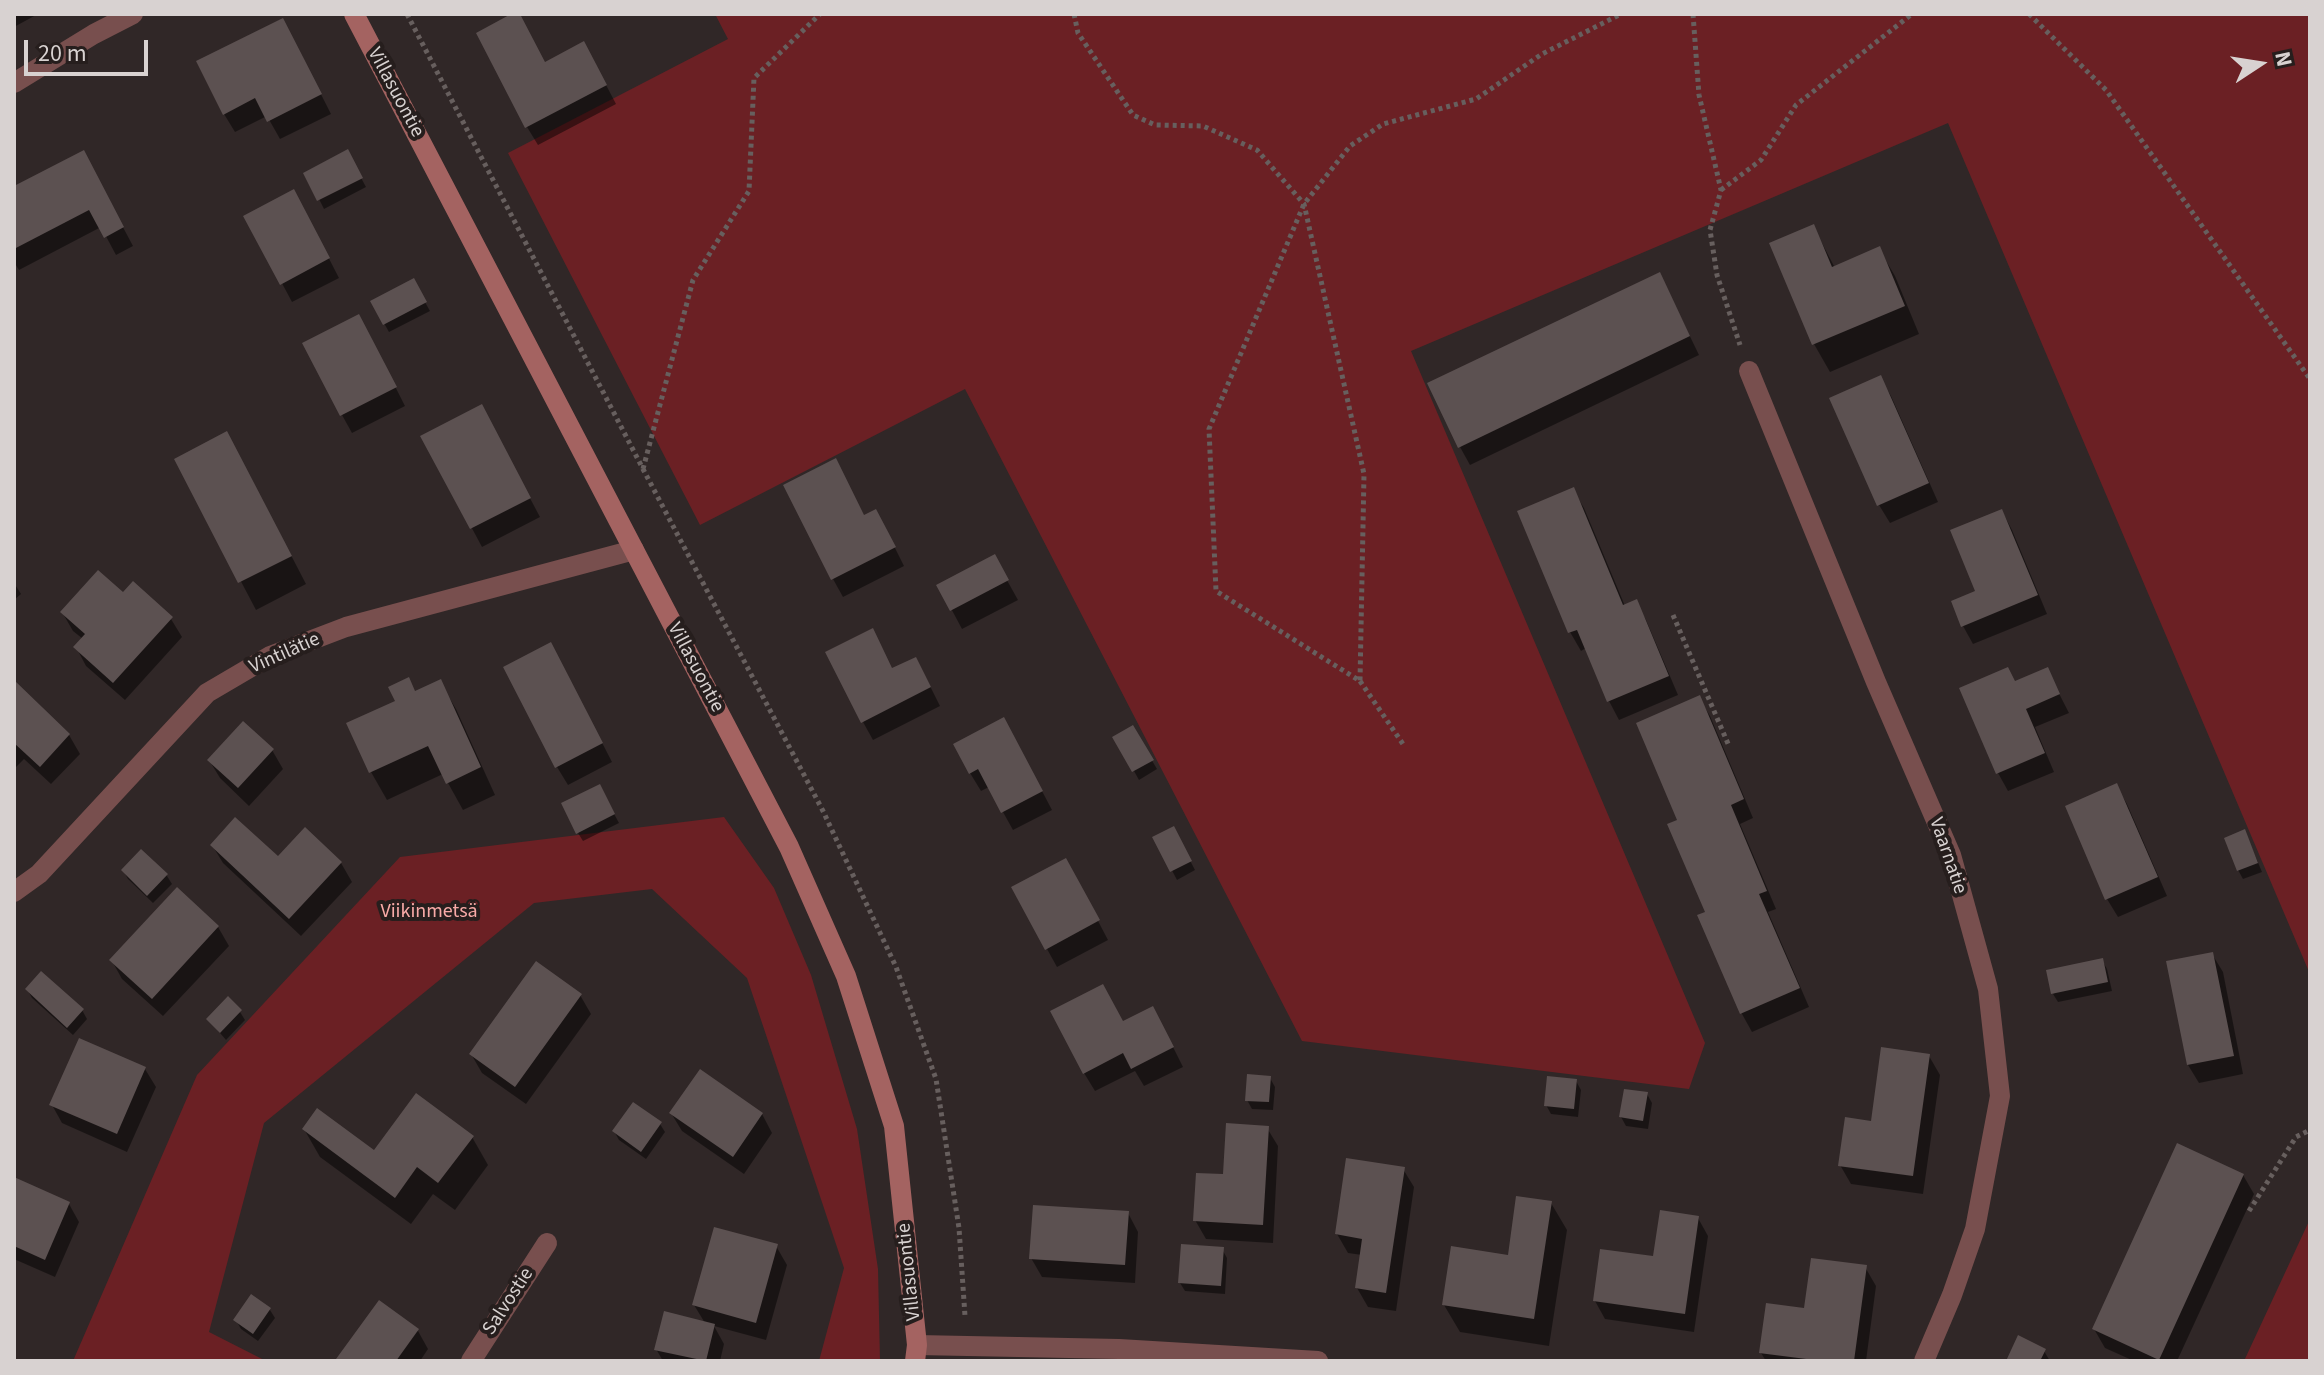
<!DOCTYPE html>
<meta charset="utf-8">
<style>
body{margin:0}
#map{position:relative;width:2324px;height:1375px;overflow:hidden;background:#302727;font-family:"Source Sans 3",sans-serif}
canvas{display:block}
.frame{position:absolute;inset:0;border:16px solid #d8d2d1;pointer-events:none}
.north{position:absolute;left:2220px;top:24px;width:80px;height:80px;-webkit-text-stroke:6px #261e1d;paint-order:stroke;rotate:78deg;font-size:22px;font-weight:700;line-height:32px;text-align:center;color:#d8d2d1}
.north::after{content:'';display:block;margin:auto;width:28px;height:36px;background:#d8d2d1;clip-path:polygon(50% 0,100% 100%,50% 72%,0 100%)}
.scale{position:absolute;left:24px;top:40px;width:124px;height:36px;box-sizing:border-box;border:4px solid #d8d2d1;border-top:0;padding-left:10px;font-size:24px;line-height:28px;white-space:nowrap;color:#d8d2d1;-webkit-text-stroke:6px #261e1d;paint-order:stroke}
</style>
<div id="map">
<canvas width="2324" height="1375"></canvas>
<div class="frame"></div>
<div class="north">N</div>
<div class="scale">20 m</div>
</div>
<script>
const ctx = document.querySelector('canvas').getContext('2d');
ctx.lineJoin = 'round';
function fill(path, color) {
  ctx.fillStyle = color;
  ctx.fill(path, 'evenodd');
}
function shape(rows) {
  const path = new Path2D();
  for (const r of rows) {
    path.moveTo(r[0], r[1]);
    for (let i = 2; i < r.length; i += 2) path.lineTo(r[i], r[i + 1]);
  }
  return path;
}
function trace(path, color, width, dash) {
  ctx.strokeStyle = color;
  ctx.lineWidth = width;
  ctx.lineCap = dash ? 'butt' : 'round';
  ctx.setLineDash(dash || []);
  ctx.stroke(path);
}
function write(font, color, halo, rows, align = 'center') {
  ctx.font = font + ' "Source Sans 3",sans-serif';
  ctx.lineWidth = 8;
  ctx.setLineDash([]);
  ctx.textBaseline = 'middle';
  ctx.strokeStyle = halo;
  ctx.fillStyle = color;
  for (const [text, x, y, turn = 0] of rows) {
    ctx.save();
    ctx.translate(x, y);
    ctx.rotate((+turn || 0) * Math.PI / 180);
    ctx.textAlign = isNaN(turn) ? turn : align;
    if (halo) ctx.strokeText(text, 0, 0);
    ctx.fillText(text, 0, 0);
    ctx.restore();
  }
}
fill(shape([
 [715,14,2310,14,2310,974,1948,123,1411,351,1705,1043,1689,1089,1302,1041,965,389,700,525,508,153,728,39],
 [724,817,774,888,811,975,857,1129,878,1269,880,1361,819,1361,844,1268,747,978,652,889,534,903,264,1123,209,1332,266,1361,73,1361,197,1075,400,857],
 [2310,1219,2310,1361,2244,1361]
]), '#6b2024');
fill(shape([
 [14,14,38,14,14,27],
 [516,14,518,14,545,64,594,62,616,104,538,145,527,127],
 [293,39,331,114,280,139,267,116,235,132,224,114],
 [347,152,366,187,324,209,306,173],
 [93,171,133,246,116,255,101,227,19,270,14,262,14,188],
 [304,210,339,278,292,302,246,216],
 [1813,226,1835,268,1879,249,1895,276,1919,334,1830,372,1814,344],
 [413,281,430,311,389,332,372,302],
 [1669,293,1699,355,1470,465,1460,447],
 [369,335,405,406,352,433,342,415],
 [1880,377,1891,396,1938,502,1890,523,1879,505],
 [491,425,540,517,482,547,423,437],
 [177,460,242,461,306,584,256,610],
 [1573,490,1584,508,1625,606,1636,602,1646,620,1678,695,1619,720,1609,701,1586,648,1581,651,1570,632,1520,512],
 [2002,511,2012,530,2047,614,1973,644,1963,626,1978,592],
 [864,517,886,530,904,566,843,597,833,579],
 [994,557,1018,600,962,629,939,586],
 [14,583,21,594,14,600],
 [123,595,171,619,182,637,125,700,86,666,76,647,83,639,73,631,62,612],
 [561,663,612,762,568,785,557,767],
 [893,670,926,678,940,706,873,740,863,722],
 [2047,670,2069,713,2035,727,2054,772,2008,791,1998,773,2015,683],
 [440,682,456,709,495,795,463,810,443,774,387,800,371,772,349,724],
 [14,683,69,735,80,754,51,784,24,759,14,769],
 [1699,698,1710,716,1753,818,1740,824,1776,909,1768,912,1809,1007,1752,1032,1742,1014,1700,917,1708,913,1680,821],
 [1132,727,1157,769,1139,780,1115,737],
 [1014,738,1052,810,1013,830,989,787,981,791,970,773],
 [272,750,283,769,249,806,220,778,209,760],
 [2116,785,2127,804,2167,896,2118,917,2107,899],
 [599,786,619,823,583,841,578,833],
 [1173,828,1195,870,1177,880,1155,838],
 [2245,832,2262,872,2243,879,2238,870],
 [212,845,278,859,341,863,352,882,301,936,223,863],
 [142,851,167,876,172,884,153,903,128,879,123,870],
 [1076,879,1108,940,1057,967,1047,949],
 [218,927,229,946,163,1016,122,979,112,961],
 [2212,954,2223,972,2243,1074,2199,1083,2188,1065],
 [2102,960,2107,969,2112,991,2058,1002,2053,994],
 [27,989,82,1010,87,1019,73,1035,32,998],
 [580,995,591,1014,526,1104,482,1073,471,1054],
 [240,1012,245,1020,226,1040,209,1020],
 [1123,1024,1163,1027,1183,1067,1144,1086,1135,1071,1095,1091,1084,1073],
 [1929,1056,1940,1075,1923,1194,1851,1184,1840,1165,1872,1123],
 [145,1069,156,1087,127,1152,62,1123,52,1105],
 [1270,1078,1275,1087,1273,1110,1252,1109,1247,1100],
 [1576,1081,1581,1090,1578,1117,1551,1114,1546,1105],
 [1647,1094,1652,1103,1648,1129,1626,1126,1621,1117],
 [671,1113,762,1114,772,1133,744,1174,682,1131],
 [660,1124,665,1132,646,1159,619,1140,614,1131],
 [1267,1128,1278,1146,1273,1243,1206,1239,1195,1220],
 [304,1129,375,1153,472,1137,488,1165,455,1210,433,1194,411,1224,320,1157],
 [1403,1169,1414,1187,1396,1311,1368,1307,1357,1288,1362,1255,1348,1253,1337,1234],
 [2243,1175,2254,1194,2177,1361,2134,1361,2105,1348,2094,1329],
 [14,1179,69,1204,79,1222,55,1277,14,1259],
 [1551,1203,1567,1230,1549,1346,1460,1332,1444,1305,1509,1257],
 [1128,1213,1138,1232,1135,1283,1042,1277,1031,1258],
 [1698,1218,1708,1236,1694,1332,1605,1319,1595,1301,1655,1259],
 [776,1246,787,1265,766,1340,714,1326,724,1344,720,1361,663,1361,656,1349,705,1323,694,1305],
 [1222,1249,1227,1258,1225,1294,1185,1291,1180,1283],
 [1865,1267,1876,1286,1866,1361,1766,1361,1761,1353,1806,1310],
 [270,1310,275,1318,258,1341,241,1329,236,1320],
 [418,1331,428,1349,420,1361,339,1361],
 [2044,1351,2050,1361,2008,1361]
]), '#0007');
fill(shape([
 [511,14,520,14,545,62,584,41,607,85,525,128,476,33],
 [283,18,322,94,267,122,255,98,223,115,196,61],
 [348,149,363,178,317,201,303,173],
 [84,150,124,227,104,238,89,210,14,249,14,186],
 [294,189,330,258,280,285,243,216],
 [1814,224,1832,267,1880,246,1905,306,1812,345,1769,243],
 [1660,272,1690,336,1458,448,1427,383],
 [414,278,427,302,383,325,370,301],
 [359,314,397,387,340,416,302,343],
 [1881,375,1929,483,1877,506,1829,398],
 [482,404,531,498,470,529,420,436],
 [227,431,292,556,238,583,174,459],
 [836,458,864,515,876,509,896,547,831,580,783,485],
 [1574,487,1623,605,1637,599,1669,676,1607,702,1577,630,1568,633,1517,511],
 [2002,509,2038,595,1961,627,1951,601,1975,591,1950,530],
 [995,554,1009,580,950,611,936,585],
 [98,570,123,592,133,581,173,617,113,683,73,647,85,634,60,612],
 [873,628,892,668,916,657,931,687,861,723,825,652],
 [551,642,603,743,555,768,503,667],
 [2008,667,2015,681,2048,667,2060,694,2026,709,2045,753,1996,774,1959,688],
 [409,677,415,691,441,679,481,767,446,784,428,746,369,773,346,723,395,701,388,687],
 [14,680,70,734,40,767,14,743],
 [1700,695,1744,799,1731,805,1767,891,1759,894,1800,988,1740,1014,1697,915,1705,912,1667,824,1677,820,1636,723],
 [1004,717,1043,791,1001,813,978,769,969,774,953,744],
 [243,721,274,749,238,788,207,760],
 [1133,725,1154,760,1132,772,1112,737],
 [2117,783,2158,877,2105,900,2065,806],
 [600,784,615,814,576,834,561,803],
 [235,817,278,856,305,827,342,862,289,919,210,845],
 [1174,826,1192,861,1170,872,1152,837],
 [2245,829,2258,863,2237,871,2224,838],
 [141,849,168,874,147,896,121,870],
 [1066,858,1100,920,1045,950,1011,887],
 [177,887,219,926,152,999,109,960],
 [2213,952,2234,1056,2187,1065,2166,961],
 [2103,958,2108,982,2051,994,2046,970],
 [536,961,582,994,515,1087,469,1054],
 [41,971,84,1009,67,1028,25,989],
 [1103,984,1123,1021,1153,1006,1174,1047,1131,1069,1123,1053,1083,1074,1050,1011],
 [228,996,242,1010,220,1033,206,1019],
 [79,1038,146,1067,117,1134,49,1105],
 [1881,1047,1930,1054,1913,1176,1838,1166,1845,1117,1871,1121],
 [700,1069,763,1113,733,1157,669,1113],
 [1247,1074,1271,1076,1269,1102,1245,1101],
 [1547,1076,1577,1079,1574,1109,1544,1106],
 [1624,1089,1648,1092,1643,1121,1619,1117],
 [416,1093,474,1136,438,1183,417,1167,395,1198,302,1129,317,1108,374,1150],
 [633,1102,662,1122,641,1152,612,1131],
 [1226,1123,1269,1126,1263,1225,1193,1221,1196,1173,1223,1174],
 [2177,1143,2244,1174,2159,1360,2092,1329],
 [1346,1158,1405,1167,1386,1293,1355,1288,1362,1239,1335,1234],
 [14,1177,70,1202,45,1260,14,1246],
 [1516,1196,1552,1201,1534,1319,1442,1305,1451,1246,1508,1255],
 [1033,1205,1129,1211,1125,1265,1029,1259],
 [1660,1210,1699,1216,1685,1314,1593,1301,1600,1249,1653,1256],
 [714,1227,778,1244,756,1323,692,1305],
 [1181,1244,1224,1247,1221,1286,1178,1283],
 [1811,1258,1867,1265,1854,1361,1822,1361,1759,1353,1766,1303,1804,1308],
 [251,1294,271,1308,253,1334,233,1320],
 [379,1300,419,1329,396,1361,339,1361,336,1359],
 [664,1311,715,1324,706,1361,654,1350],
 [2018,1335,2046,1349,2040,1361,2006,1361]
]), '#5c5151');
trace(shape([
 [407,14,643,469,823,811,896,967,936,1079,959,1228,965,1316],
 [1074,14,1078,33,1133,115,1155,125,1203,126,1257,150,1304,204,1364,474,1360,681,1216,591,1209,429,1304,204,1350,146,1383,124,1476,99,1542,54,1621,14],
 [1693,14,1699,95,1721,190,1710,230,1717,275,1740,345],
 [2029,14,2106,90,2310,379],
 [1721,190,1761,160,1796,105,1912,14],
 [643,469,693,280,749,191,754,78,820,14],
 [1673,615,1729,746],
 [1360,681,1405,747],
 [2249,1211,2296,1137,2310,1130]
]), '#675f5e', 5, [4, 4]);
trace(shape([
 [14,83,94,34,133,14],
 [1749,371,1876,682,1951,855,1988,989,2000,1096,1975,1229,1952,1295,1924,1361],
 [14,892,39,874,207,693,270,656,346,627,634,550],
 [917,1345,1119,1349,1318,1361],
 [471,1361,547,1243]
]), '#784f4e', 20);
trace(shape([
 [354,14,789,847,846,976,894,1126,917,1345,915,1361]
]), '#a46361', 20);
write('20px', '#d8d2d1', '#261e1d', [
 ["Villasuontie",395,93,62],
 ["Vintilätie",285,654,-24],
 ["Villasuontie",695,668,62],
 ["Vaarnatie",1947,856,71],
 ["Villasuontie",910,1272,-96],
 ["Salvostie",509,1302,-57]
]);
write('20px', '#f8aaa7', '#261e1d', [
 ["Viikinmetsä",429,913]
]);
</script>
